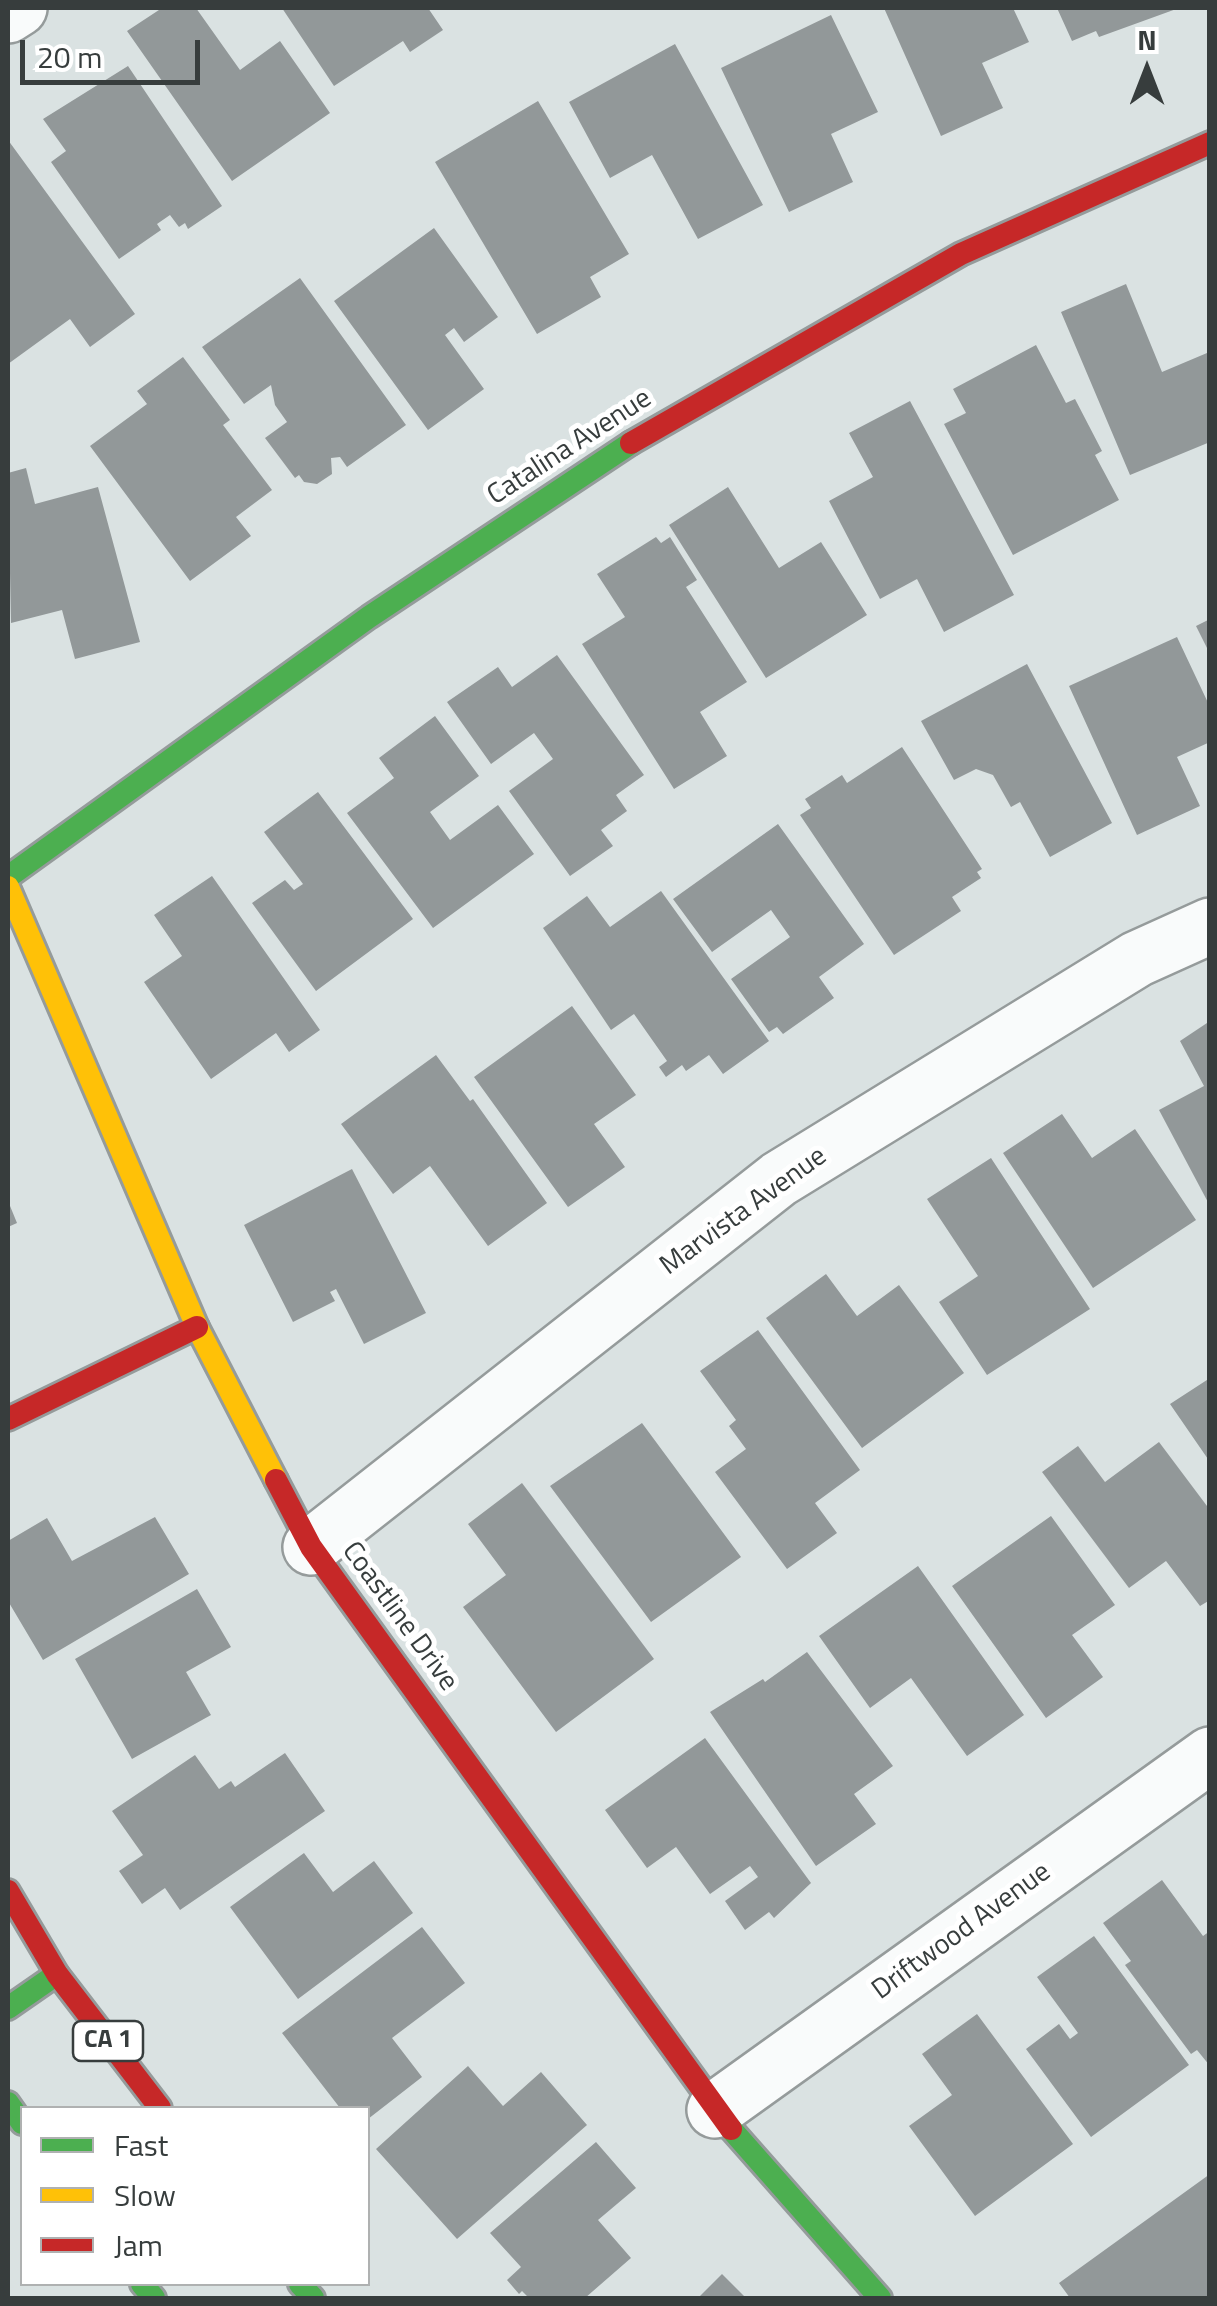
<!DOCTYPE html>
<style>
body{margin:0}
#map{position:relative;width:1217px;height:2306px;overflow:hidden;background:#dae2e2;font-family:"Titillium Web",sans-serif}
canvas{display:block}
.frame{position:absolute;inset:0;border:10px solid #373d3d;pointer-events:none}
.legend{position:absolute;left:20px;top:2106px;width:350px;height:180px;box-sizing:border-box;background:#fff;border:2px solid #afb1b1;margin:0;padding:12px 18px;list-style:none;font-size:30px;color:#373d3d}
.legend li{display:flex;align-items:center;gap:20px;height:50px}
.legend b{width:50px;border:2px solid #afb1b1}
.north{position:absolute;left:1097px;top:20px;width:100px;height:100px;-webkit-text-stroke:8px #fff;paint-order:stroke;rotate:0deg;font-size:28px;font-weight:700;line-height:40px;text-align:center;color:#373d3d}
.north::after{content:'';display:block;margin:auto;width:35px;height:45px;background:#373d3d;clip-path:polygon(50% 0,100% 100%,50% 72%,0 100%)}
.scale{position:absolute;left:20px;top:40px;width:180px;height:45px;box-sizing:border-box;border:5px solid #373d3d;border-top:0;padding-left:12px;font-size:30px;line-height:35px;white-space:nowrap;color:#373d3d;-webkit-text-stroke:8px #fff;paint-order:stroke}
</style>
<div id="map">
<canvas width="1217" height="2306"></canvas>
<div class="frame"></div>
<ul class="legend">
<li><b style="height:12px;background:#4caf50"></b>Fast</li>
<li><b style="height:12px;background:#ffc107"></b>Slow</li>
<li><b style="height:12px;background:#c62828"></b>Jam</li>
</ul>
<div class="north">N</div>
<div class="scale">20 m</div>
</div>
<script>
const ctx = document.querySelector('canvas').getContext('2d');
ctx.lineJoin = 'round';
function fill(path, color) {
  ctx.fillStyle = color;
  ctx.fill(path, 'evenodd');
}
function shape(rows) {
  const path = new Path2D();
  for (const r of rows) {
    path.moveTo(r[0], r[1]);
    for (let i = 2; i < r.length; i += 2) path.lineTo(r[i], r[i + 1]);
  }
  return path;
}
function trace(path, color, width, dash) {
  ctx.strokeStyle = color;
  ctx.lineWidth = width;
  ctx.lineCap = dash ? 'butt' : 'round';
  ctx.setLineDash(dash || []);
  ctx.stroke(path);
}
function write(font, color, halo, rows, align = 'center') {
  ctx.font = font + ' "Titillium Web",sans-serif';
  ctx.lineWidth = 10;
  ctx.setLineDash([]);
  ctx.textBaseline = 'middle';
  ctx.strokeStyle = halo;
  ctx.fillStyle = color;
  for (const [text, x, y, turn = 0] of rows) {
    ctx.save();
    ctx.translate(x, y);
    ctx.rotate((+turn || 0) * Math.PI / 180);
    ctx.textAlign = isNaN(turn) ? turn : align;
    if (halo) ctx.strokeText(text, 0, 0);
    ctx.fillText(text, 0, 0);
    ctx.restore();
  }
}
fill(shape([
 [162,8,196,8,240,70,280,41,330,113,232,181,127,31],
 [282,8,428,8,443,30,410,52,403,41,334,86],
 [884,8,1013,8,1029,42,982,63,1003,108,941,136],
 [1057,8,1179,8,1099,37,1096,31,1072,41],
 [831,15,878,112,831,134,853,182,789,212,721,68],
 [675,44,763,205,698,239,652,155,610,178,569,102],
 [128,66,222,206,188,229,185,223,179,227,170,215,157,224,161,230,119,259,51,162,66,151,43,119],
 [538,101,629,254,590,277,601,297,537,334,435,162],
 [8,140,135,314,90,347,70,319,8,364],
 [434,228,498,317,464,342,454,328,445,335,484,389,428,430,334,301],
 [300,278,406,425,347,467,340,457,331,458,332,474,317,484,304,482,299,475,295,478,265,438,287,422,275,405,271,385,244,404,202,347],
 [1126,284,1162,372,1207,353,1210,359,1210,442,1130,475,1061,312],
 [1036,345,1066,403,1075,399,1102,451,1095,455,1119,500,1013,555,944,424,966,413,953,389],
 [183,357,230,420,223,425,272,490,236,517,251,536,190,581,90,446,147,404,137,391],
 [910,401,1014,595,944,632,917,579,880,599,829,501,873,477,849,433],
 [26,468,35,504,98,487,140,642,75,659,62,610,11,623,8,473],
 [728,487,779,568,821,542,867,615,766,678,669,525],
 [656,537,661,543,670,537,697,580,686,587,747,682,700,712,727,756,674,789,582,644,625,617,597,574],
 [1210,619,1210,654,1196,626],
 [1177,637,1210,707,1210,742,1177,757,1200,806,1137,835,1069,686],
 [557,655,644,775,616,795,627,811,601,830,613,846,570,876,509,791,553,759,534,733,491,764,447,702,498,667,512,687],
 [1027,664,1112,823,1050,857,1020,802,1011,807,993,775,976,769,954,780,921,721],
 [435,716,479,776,430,812,450,840,498,805,534,854,433,928,347,813,394,778,379,758],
 [902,747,982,869,977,872,981,878,952,897,961,911,894,955,800,815,811,808,805,799,842,775,847,783],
 [318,792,413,919,316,991,252,903,285,880,294,890,303,884,264,832],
 [778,824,864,944,819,977,834,998,783,1034,777,1027,769,1032,731,979,790,937,771,910,712,952,673,899],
 [212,876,320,1030,289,1052,276,1033,211,1079,144,982,182,956,154,915],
 [661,891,769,1041,723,1074,709,1055,686,1071,682,1065,666,1077,659,1067,667,1061,634,1014,611,1030,543,928,587,896,610,927],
 [572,1006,636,1095,594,1124,625,1167,568,1207,474,1077],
 [1210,1021,1210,1206,1159,1110,1204,1086,1180,1041],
 [436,1055,470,1101,473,1099,547,1203,488,1246,430,1166,393,1194,341,1124],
 [1062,1114,1092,1158,1135,1129,1196,1220,1093,1288,1003,1153],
 [991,1158,1090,1309,987,1375,939,1302,978,1276,927,1199],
 [352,1169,426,1313,364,1344,336,1289,330,1292,335,1301,293,1322,244,1225],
 [8,1201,17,1223,8,1227],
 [826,1274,857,1316,899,1285,964,1373,862,1448,766,1318],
 [758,1330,860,1470,815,1503,837,1533,787,1569,715,1472,746,1449,729,1426,736,1420,700,1371],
 [1210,1378,1210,1462,1170,1404],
 [642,1423,741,1557,651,1622,550,1486],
 [1159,1442,1210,1510,1210,1600,1200,1606,1166,1561,1129,1588,1042,1472,1078,1446,1105,1482],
 [522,1483,654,1659,556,1732,463,1607,506,1575,468,1524],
 [1051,1516,1115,1605,1072,1635,1103,1677,1046,1718,952,1586],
 [155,1517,189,1574,43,1660,8,1601,8,1541,47,1518,72,1561],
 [918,1566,1024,1715,967,1756,911,1678,870,1708,819,1636],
 [197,1589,231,1647,186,1672,211,1715,132,1759,75,1659],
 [807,1652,893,1766,854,1794,876,1824,816,1866,710,1712,763,1679,765,1682],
 [705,1738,811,1883,774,1918,769,1912,745,1930,725,1901,758,1877,750,1866,710,1894,676,1847,647,1868,605,1810],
 [285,1753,325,1811,180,1910,165,1888,142,1904,119,1871,143,1855,112,1811,195,1755,219,1789,231,1781,235,1787],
 [304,1853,333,1892,374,1861,413,1913,298,1999,230,1907],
 [1162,1880,1203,1936,1210,1931,1210,2066,1197,2050,1191,2054,1125,1965,1131,1961,1103,1923],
 [422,1927,465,1983,392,2038,422,2077,368,2119,368,2108,340,2108,282,2033],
 [1094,1936,1189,2065,1091,2137,1026,2049,1059,2024,1070,2039,1078,2033,1037,1977],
 [977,2014,1073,2144,975,2216,909,2126,952,2095,922,2054],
 [468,2066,503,2106,541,2072,587,2125,457,2239,376,2149],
 [596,2142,636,2188,598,2220,631,2258,585,2298,529,2298,522,2291,519,2294,507,2280,521,2267,490,2233],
 [1210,2174,1210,2298,1070,2298,1059,2283],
 [722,2274,746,2298,698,2298]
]), '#929899');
const street = shape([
 [8,15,19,8],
 [311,1547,779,1179,1137,959,1210,926],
 [715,2110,1210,1755]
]);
const fast = shape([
 [8,877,369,617,631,443],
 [8,2008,57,1974],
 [8,2103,22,2123],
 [731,2129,880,2298],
 [142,2284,154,2298],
 [300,2284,313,2298]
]);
const slow = shape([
 [8,887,197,1327,276,1480]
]);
const jam = shape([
 [631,443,961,254,1210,143],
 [8,1419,197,1327],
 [276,1480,311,1547,731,2129],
 [8,1891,57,1974,160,2108]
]);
trace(street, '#959b9b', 60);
trace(fast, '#959b9b', 28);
trace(slow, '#959b9b', 28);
trace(jam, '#959b9b', 28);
trace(street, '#f9fbfb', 55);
trace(fast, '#4caf50', 22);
trace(slow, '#ffc107', 22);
trace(jam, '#c62828', 22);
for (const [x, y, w] of [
 [108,2041,70]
]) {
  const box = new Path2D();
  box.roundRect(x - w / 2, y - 20, w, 40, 8);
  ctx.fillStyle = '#fff';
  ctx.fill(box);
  trace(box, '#373d3d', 2.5);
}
write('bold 25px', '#373d3d', null, [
 ["CA 1",108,2041]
]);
write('28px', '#373d3d', '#fff', [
 ["Catalina Avenue",570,448,-33],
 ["Marvista Avenue",744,1212,-36],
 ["Coastline Drive",399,1617,54],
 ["Driftwood Avenue",962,1932,-36]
]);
</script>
